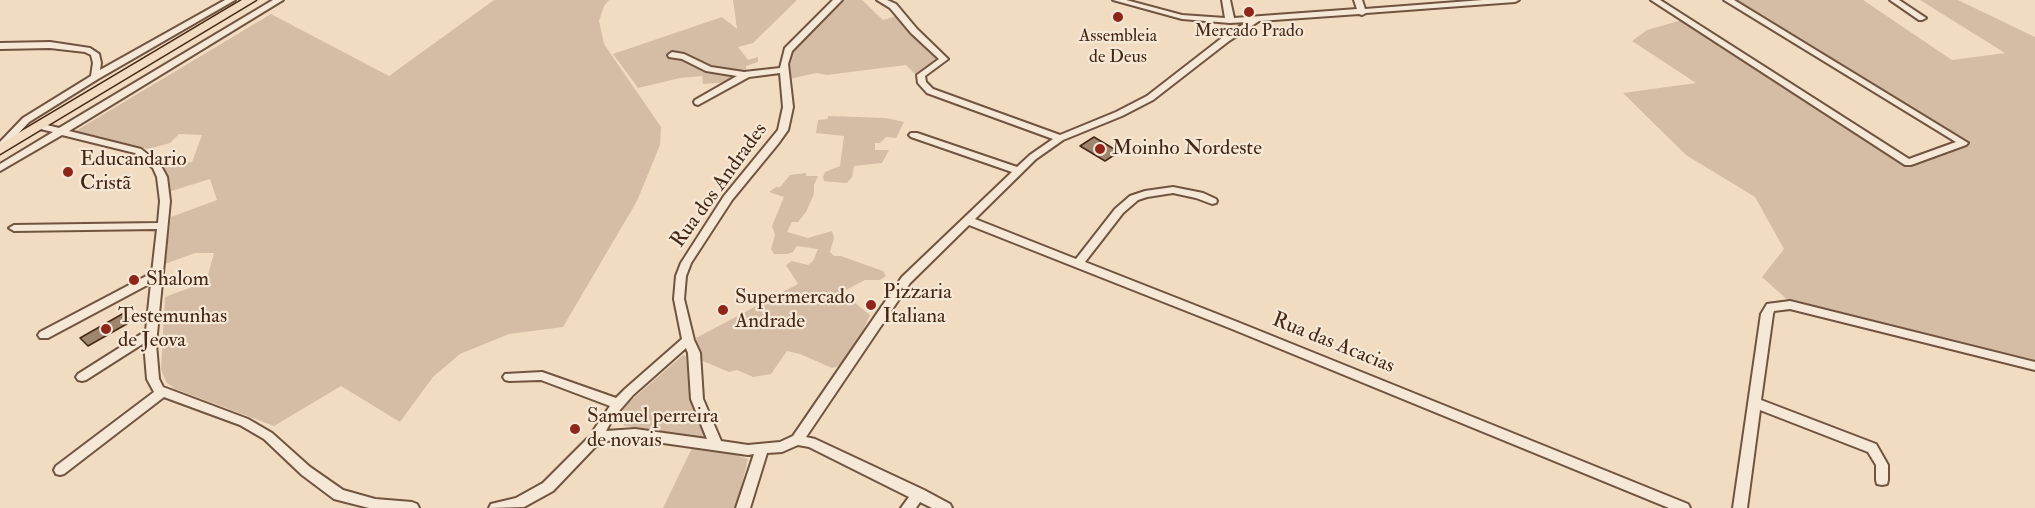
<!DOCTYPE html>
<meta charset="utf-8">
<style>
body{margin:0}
canvas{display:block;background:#f1dcc1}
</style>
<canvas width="2035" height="508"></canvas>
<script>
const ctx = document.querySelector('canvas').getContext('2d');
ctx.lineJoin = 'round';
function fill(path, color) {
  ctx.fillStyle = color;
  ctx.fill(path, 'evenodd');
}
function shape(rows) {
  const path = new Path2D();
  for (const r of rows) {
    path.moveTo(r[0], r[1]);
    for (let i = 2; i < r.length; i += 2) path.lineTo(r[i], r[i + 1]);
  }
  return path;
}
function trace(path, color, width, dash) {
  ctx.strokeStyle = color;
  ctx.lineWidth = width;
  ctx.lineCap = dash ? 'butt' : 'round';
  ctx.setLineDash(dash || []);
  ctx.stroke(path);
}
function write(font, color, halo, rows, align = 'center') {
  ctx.font = font + ' "IM FELL Double Pica",serif';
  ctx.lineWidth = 4.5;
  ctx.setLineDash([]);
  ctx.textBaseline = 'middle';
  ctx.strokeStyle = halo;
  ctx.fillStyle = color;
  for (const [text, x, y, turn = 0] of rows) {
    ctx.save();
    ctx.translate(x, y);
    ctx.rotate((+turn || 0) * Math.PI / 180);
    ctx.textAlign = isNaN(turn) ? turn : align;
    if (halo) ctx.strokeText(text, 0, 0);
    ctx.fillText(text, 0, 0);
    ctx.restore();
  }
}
fill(shape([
 [494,0,609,0,604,6,599,21,604,44,661,127,660,145,637,201,563,327,509,334,460,354,433,377,400,422,341,386,274,426,175,389,166,382,161,369,165,297,206,282,214,253,195,253,165,264,171,217,217,200,210,179,168,192,163,165,192,162,202,135,179,134,170,143,148,149,74,132,271,14,389,76],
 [733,0,797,0,753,43,738,47,748,60,758,57,758,62,746,66,746,74,731,82,703,84,702,76,680,78,638,88,613,54,722,17,737,29],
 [843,0,862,0,883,20,896,16,939,62,915,74,906,65,827,75,816,73,790,79,788,63,794,47],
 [1733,0,1863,0,1952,60,2005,53,1920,0,1958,0,2035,37,2035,362,1859,322,1791,303,1762,277,1784,249,1755,197,1686,155,1623,93,1696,83,1632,41,1647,30,1682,20,1909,165,1971,144],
 [828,116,886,118,904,122,896,138,886,137,880,143,875,143,875,150,889,150,882,163,854,166,852,177,847,183,833,182,824,181,823,177,825,172,840,166,844,136,816,133,818,120,828,119],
 [806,173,806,176,818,176,814,185,814,194,806,212,798,222,792,222,787,232,808,238,832,231,834,238,830,252,834,256,841,256,883,271,886,276,880,280,865,280,842,292,870,315,862,333,839,366,832,368,800,354,787,351,771,374,753,377,737,370,729,372,698,359,696,338,798,284,786,265,792,261,808,265,813,261,818,249,797,246,793,252,787,254,774,254,771,249,775,235,772,226,784,197,769,192,776,187,780,187,790,175],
 [683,355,686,356,689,387,706,434,704,437,625,426,616,419,619,411],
 [692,448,734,454,748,459,736,508,663,508]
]), '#d4bda4');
const building = shape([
 [1094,137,1119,152,1105,161,1080,146,1094,137],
 [124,313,132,321,88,346,80,338,124,313]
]);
fill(building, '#9e856e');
trace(building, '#452714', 1.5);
const minor = shape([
 [225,0,235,0,98,79,29,122,3,150,0,151,0,142,23,118,91,76,93,63,91,55,85,52,50,48,0,49,0,43,50,42,90,48,99,54,101,63,100,70,225,0],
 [273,0,283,0,69,131,141,149,160,164,167,177,170,201,156,344,159,379,163,387,248,419,272,433,310,467,343,490,375,499,412,502,417,504,419,508,369,508,334,499,302,475,264,439,240,425,164,397,64,474,60,475,56,474,54,470,56,466,154,392,147,379,144,343,86,380,82,381,78,380,76,377,78,374,146,331,151,283,48,338,40,338,38,335,40,332,152,273,157,229,14,231,9,228,14,225,158,223,160,201,157,177,153,168,135,153,62,135,0,171,0,164,53,132,36,128,34,126,36,124,39,123,59,128,273,0],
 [833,0,842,0,792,51,788,64,793,107,788,130,778,144,732,200,691,263,686,276,684,299,694,340,700,353,703,399,721,441,748,445,780,442,793,436,902,277,1012,172,911,137,909,135,911,133,917,133,1017,167,1030,155,1053,139,927,93,918,83,917,75,939,59,911,33,890,8,877,0,887,0,896,4,917,29,948,59,925,76,926,82,933,89,1060,135,1116,112,1147,96,1223,37,1247,22,1230,23,1182,19,1113,0,1126,0,1182,15,1225,18,1222,0,1230,0,1234,18,1357,9,1354,0,1362,0,1365,9,1483,0,1519,0,1515,2,1366,13,1362,15,1359,14,1259,21,1229,41,1153,100,1122,116,1063,140,1036,159,975,219,1076,259,1115,209,1130,196,1145,191,1173,187,1203,193,1216,199,1217,201,1216,203,1212,204,1196,198,1173,193,1147,197,1138,200,1123,213,1085,262,1240,323,1688,504,1690,508,1669,508,1232,329,969,225,910,283,806,437,815,439,924,490,950,504,952,508,932,508,920,502,916,508,901,508,909,497,809,447,798,445,782,452,767,453,750,508,736,508,754,454,748,455,635,439,605,441,595,447,553,491,524,507,489,508,491,504,516,498,543,483,587,439,595,435,593,431,595,428,610,406,541,380,509,381,505,380,503,377,505,374,542,372,616,398,625,389,682,339,674,299,676,276,681,263,724,196,778,130,783,107,780,73,749,77,698,105,695,104,694,102,695,100,737,76,706,71,682,59,669,57,668,55,672,52,684,54,711,67,744,72,780,68,785,48,833,0],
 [686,348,688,353,691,399,707,439,635,429,606,431,613,418,633,395,686,348],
 [1651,0,1660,0,1909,159,1956,142,1724,0,1734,0,1968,143,1966,145,1911,165,1905,165,1651,0],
 [1890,0,1899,0,1926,18,1922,20,1919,20,1890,0],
 [1790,301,2035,362,2035,370,1790,309,1774,311,1773,314,1761,400,1876,444,1888,465,1888,480,1887,484,1882,485,1877,484,1876,480,1876,465,1868,452,1760,410,1747,508,1733,508,1761,314,1767,304,1790,301]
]);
const highway = shape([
 [242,0,256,0,0,154,0,144,242,0]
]);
trace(minor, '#70543f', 4);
trace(highway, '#452714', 3);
fill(minor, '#f6e8d7');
fill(highway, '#f1dcc1');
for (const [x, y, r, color] of [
 [1249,12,6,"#8f2418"],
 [1118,17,6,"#8f2418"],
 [1100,149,6,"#8f2418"],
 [68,172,6,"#8f2418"],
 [134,280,6,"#8f2418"],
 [871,305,6,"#8f2418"],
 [723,310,6,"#8f2418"],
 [106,329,6,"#8f2418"],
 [575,429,6,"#8f2418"]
]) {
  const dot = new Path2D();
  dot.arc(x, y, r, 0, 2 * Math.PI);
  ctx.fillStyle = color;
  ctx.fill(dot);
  trace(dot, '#f6e8d7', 2);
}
write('18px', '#452714', '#f6e8d7', [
 ["Mercado Prado",1249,32],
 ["Assembleia",1118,37],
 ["de Deus",1118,58]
]);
write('21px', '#452714', '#f6e8d7', [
 ["Moinho Nordeste",1112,149],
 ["Educandario",80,160],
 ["Cristã",80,184],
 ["Shalom",146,280],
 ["Pizzaria",883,293],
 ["Italiana",883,317],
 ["Supermercado",735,298],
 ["Andrade",735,322],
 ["Testemunhas",118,317],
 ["de Jeova",118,341],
 ["Samuel perreira",587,417],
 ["de novais",587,441]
], 'left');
write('21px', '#452714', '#f6e8d7', [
 ["Rua dos Andrades",720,186,-54],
 ["Rua das Acacias",1333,344,22]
]);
</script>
